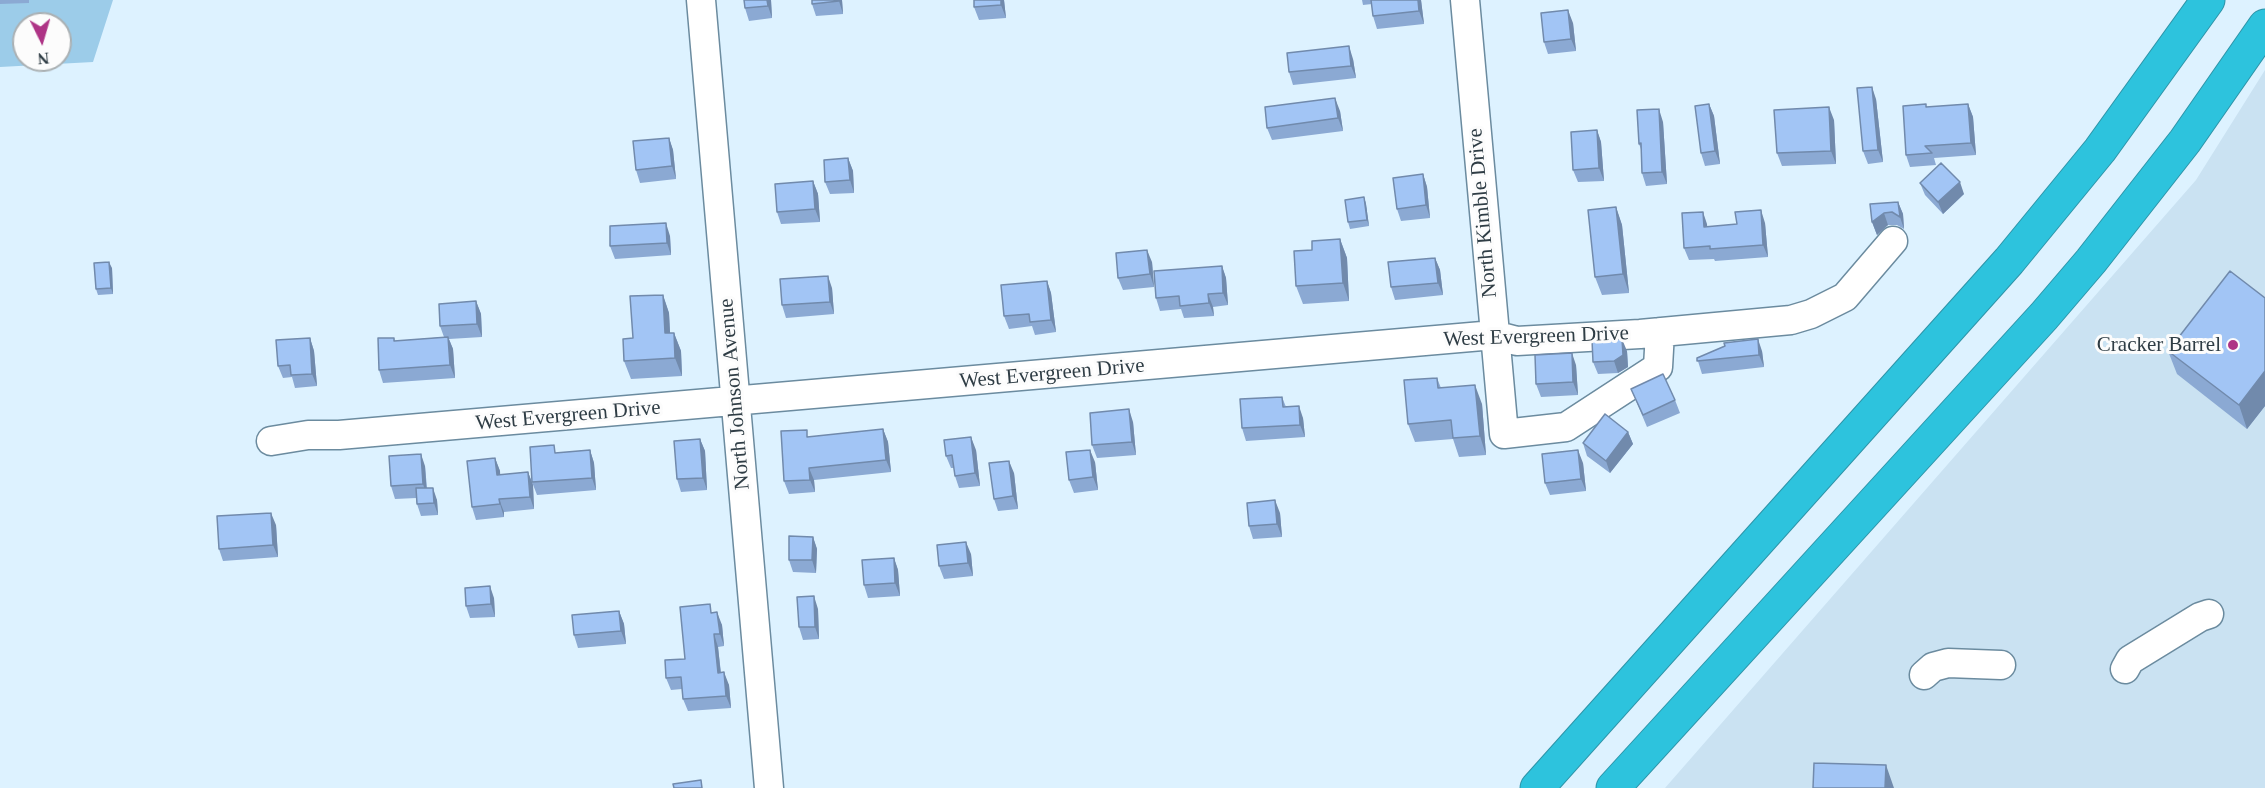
<!DOCTYPE html>
<style>
body{margin:0}
#map{position:relative;width:2265px;height:788px;overflow:hidden;background:#ddf2ff;font-family:Georgia,serif}
canvas{display:block}
.north{position:absolute;left:12px;top:12px;width:60px;height:60px;box-sizing:border-box;background:#fcfcfc;border:2px solid #aab0b3;border-radius:50%;rotate:175deg;font-size:16px;font-weight:700;line-height:24px;text-align:center;color:#2f3d45}
.north::after{content:'';display:block;margin:auto;width:21px;height:27px;background:#ae3486;clip-path:polygon(50% 0,100% 100%,50% 72%,0 100%)}
</style>
<div id="map">
<canvas width="2265" height="788"></canvas>
<div class="north">N</div>
</div>
<script>
const ctx = document.querySelector('canvas').getContext('2d');
ctx.lineJoin = 'round';
function fill(path, color) {
  ctx.fillStyle = color;
  ctx.fill(path, 'evenodd');
}
function shape(rows) {
  const path = new Path2D();
  for (const r of rows) {
    path.moveTo(r[0], r[1]);
    for (let i = 2; i < r.length; i += 2) path.lineTo(r[i], r[i + 1]);
  }
  return path;
}
function trace(path, color, width, dash) {
  ctx.strokeStyle = color;
  ctx.lineWidth = width;
  ctx.lineCap = dash ? 'butt' : 'round';
  ctx.setLineDash(dash || []);
  ctx.stroke(path);
}
function write(font, color, halo, rows, align = 'center') {
  ctx.font = font + ' Georgia,serif';
  ctx.lineWidth = 6;
  ctx.setLineDash([]);
  ctx.textBaseline = 'middle';
  ctx.strokeStyle = halo;
  ctx.fillStyle = color;
  for (const [text, x, y, turn = 0] of rows) {
    ctx.save();
    ctx.translate(x, y);
    ctx.rotate((+turn || 0) * Math.PI / 180);
    ctx.textAlign = isNaN(turn) ? turn : align;
    if (halo) ctx.strokeText(text, 0, 0);
    ctx.fillText(text, 0, 0);
    ctx.restore();
  }
}
fill(shape([
 [2265,70,2265,788,1665,788,2196,180]
]), '#cae2f2');
fill(shape([
 [0,0,113,0,93,62,0,67],
 [24,24,60,24,60,60,24,60]
]), '#9ccce9');
const minor = shape([
 [701,0,769,788],
 [1465,0,1504,434,1566,427,1658,367,1660,332],
 [271,441,308,435,339,435,1494,335,1517,341,1640,334,1791,320,1811,314,1845,297,1893,241],
 [2125,669,2130,660,2200,617,2209,614],
 [1924,675,1933,667,1948,663,2001,665]
]);
const highway = shape([
 [1537,788,2009,261,2100,150,2208,0],
 [1613,788,2044,316,2091,261,2185,141,2265,26]
]);
trace(minor, '#6b8b9f', 31);
trace(highway, '#2e94a8', 35);
trace(minor, '#fff', 28);
trace(highway, '#2dc3dd', 33);
fill(shape([
 [0,0,29,0,29,3,0,4],
 [744,0,771,0,772,18,749,21,745,8],
 [812,0,842,0,843,14,816,16,812,4],
 [1004,0,1006,18,979,20,974,7],
 [1362,0,1421,0,1424,24,1377,29,1373,16,1372,4,1363,5],
 [1573,23,1576,51,1548,54,1544,42],
 [1353,59,1356,78,1293,85,1289,72],
 [1876,99,1883,162,1868,164,1863,151],
 [1709,104,1714,116,1720,164,1705,166,1701,153],
 [1968,104,1973,117,1976,155,1934,158,1936,165,1910,167,1906,155,1927,107],
 [1340,111,1343,131,1272,140,1267,128],
 [1834,120,1836,164,1782,166,1777,153],
 [1663,122,1667,184,1646,186,1642,173,1641,149,1639,144],
 [1597,130,1601,142,1604,181,1578,182,1573,170],
 [669,138,673,150,676,179,640,183,636,170],
 [848,158,853,171,854,193,830,194,825,182],
 [1423,174,1427,187,1430,218,1401,221,1397,209],
 [813,181,818,194,820,222,781,224,777,212],
 [1920,183,1964,194,1943,214,1925,195],
 [1364,197,1366,204,1369,226,1350,229,1348,222],
 [1898,202,1903,214,1904,229,1897,225,1888,225,1877,235,1872,222],
 [1616,207,1622,225,1629,293,1602,295,1595,277],
 [1765,223,1768,257,1715,261,1714,259,1689,260,1684,248,1707,224,1707,227],
 [670,236,671,255,615,259,610,246],
 [1340,239,1347,258,1349,301,1303,304,1296,286,1312,250],
 [1435,258,1440,270,1443,295,1395,300,1391,287],
 [1152,262,1154,287,1123,290,1118,278],
 [1222,266,1226,278,1228,305,1213,307,1214,316,1184,318,1181,309,1160,311,1156,298],
 [112,268,113,294,98,295,96,289],
 [1047,281,1051,293,1056,332,1035,335,1032,326,1009,329,1004,316],
 [832,288,834,314,786,318,782,305],
 [663,295,669,313,670,333,674,333,681,351,682,376,631,379,624,361,633,338],
 [2265,298,2265,406,2247,429,2177,374,2168,351],
 [476,301,481,314,482,337,449,339,453,349,455,378,383,383,379,370,394,338,395,341,444,337,440,326],
 [310,338,314,351,317,386,295,388,292,377,283,378,278,366],
 [1627,351,1628,367,1618,373,1598,374,1593,362],
 [1762,351,1764,367,1702,374,1697,358],
 [1576,365,1578,395,1541,397,1536,384],
 [1437,378,1441,388,1482,404,1486,455,1459,457,1453,439,1415,442,1408,424],
 [1631,389,1675,400,1680,413,1647,427],
 [1282,397,1286,407,1303,418,1305,437,1246,441,1242,428],
 [1133,422,1136,455,1097,458,1092,445],
 [883,429,888,442,891,472,814,480,815,492,789,494,784,481,809,437],
 [1628,432,1633,444,1610,473,1587,456,1583,443],
 [700,439,705,451,707,490,681,492,677,479],
 [590,450,594,463,596,490,537,495,532,482,557,453],
 [976,450,980,486,959,488,955,476,954,468,951,468,946,456],
 [495,458,500,471,500,475,528,472,533,485,534,509,504,512,504,517,476,520,472,507],
 [1095,462,1098,490,1074,493,1069,480],
 [1583,463,1586,491,1550,495,1545,483],
 [425,466,427,488,437,500,438,515,421,516,417,504,416,498,395,499,391,486],
 [1014,473,1018,509,998,511,994,499],
 [1280,513,1282,537,1253,539,1249,526],
 [276,525,278,557,223,561,219,549],
 [813,537,817,549,816,573,793,572,789,560],
 [971,554,973,576,944,579,939,566],
 [894,558,898,570,900,596,868,598,864,585],
 [494,598,495,617,470,618,466,606],
 [818,609,819,639,803,640,799,627],
 [619,611,624,624,626,644,578,648,574,635],
 [714,613,722,625,724,646,718,647,721,673,729,685,731,708,688,711,683,699,682,689,671,690,666,678,685,659]
]), '#8ba9d3');
fill(shape([
 [767,0,771,0,772,18,768,6],
 [839,0,842,0,843,14,839,1],
 [1001,0,1004,0,1006,18,1001,5],
 [1418,0,1421,0,1424,24,1419,11],
 [1568,10,1573,23,1576,51,1571,39],
 [1349,46,1353,59,1356,78,1351,66],
 [1872,87,1876,99,1883,162,1878,150],
 [1335,98,1340,111,1343,131,1338,118],
 [1709,104,1714,116,1720,164,1715,151],
 [1968,104,1973,117,1976,155,1971,143],
 [1829,107,1834,120,1836,164,1831,151],
 [1659,109,1663,122,1667,184,1662,172],
 [1597,130,1601,142,1604,181,1599,168],
 [669,138,673,150,676,179,672,166],
 [848,158,853,171,854,193,850,180],
 [1423,174,1427,187,1430,218,1426,205],
 [813,181,818,194,820,222,815,209],
 [1960,182,1964,194,1943,214,1938,202],
 [1364,197,1366,204,1369,226,1367,220],
 [1898,202,1903,214,1904,229,1900,217],
 [1616,207,1622,225,1629,293,1623,274],
 [1761,210,1765,223,1768,257,1763,245],
 [1703,212,1707,224,1708,240,1704,227],
 [1884,213,1888,225,1877,235,1872,222],
 [666,223,670,236,671,255,667,243],
 [1340,239,1347,258,1349,301,1343,283],
 [1147,250,1152,262,1154,287,1150,274],
 [1435,258,1440,270,1443,295,1438,283],
 [109,262,112,268,113,294,111,288],
 [1222,266,1226,278,1228,305,1223,293],
 [828,276,832,288,834,314,830,302],
 [1047,281,1051,293,1056,332,1051,320],
 [1208,294,1213,307,1214,316,1209,303],
 [663,295,669,313,671,351,665,333],
 [476,301,481,314,482,337,477,324],
 [674,333,681,351,682,376,675,358],
 [448,337,453,349,455,378,450,365],
 [310,338,314,351,317,386,312,374],
 [1622,339,1627,351,1628,367,1618,373,1614,361],
 [1758,339,1762,351,1764,367,1759,355],
 [1572,353,1576,365,1578,395,1573,382],
 [2265,371,2265,406,2247,429,2239,405],
 [1475,385,1482,404,1486,455,1480,436],
 [1299,406,1303,418,1305,437,1300,425],
 [1129,409,1133,422,1136,455,1132,442],
 [883,429,888,442,891,472,886,460],
 [1628,432,1633,444,1610,473,1606,461],
 [971,437,976,450,980,486,975,473],
 [700,439,705,451,707,490,703,478],
 [590,450,594,463,596,490,592,478],
 [1090,450,1095,462,1098,490,1093,477],
 [1578,450,1583,463,1586,491,1581,479],
 [421,454,425,466,427,497,423,484],
 [495,458,500,471,501,488,497,475],
 [1009,461,1014,473,1018,509,1013,496],
 [809,468,814,480,815,492,810,480],
 [528,472,533,485,534,509,530,497],
 [433,488,437,500,438,515,434,503],
 [499,499,504,512,504,517,500,504],
 [1275,500,1280,513,1282,537,1277,524],
 [271,513,276,525,278,557,273,545],
 [813,537,817,549,816,573,812,560],
 [966,542,971,554,973,576,968,563],
 [894,558,898,570,900,596,895,583],
 [490,586,494,598,495,617,491,604],
 [814,596,818,609,819,639,815,627],
 [619,611,624,624,626,644,621,631],
 [717,612,722,625,724,646,720,634],
 [714,634,718,647,722,685,718,673],
 [724,672,729,685,731,708,726,696],
 [1886,765,1894,788,1885,788]
]), '#718aac');
const building = shape([
 [744,0,767,0,768,6,745,8,744,0],
 [812,0,839,0,839,1,812,4,812,0],
 [974,0,1001,0,1001,5,974,7,974,0],
 [1371,0,1418,0,1419,11,1373,16,1371,0],
 [1568,10,1571,39,1544,42,1541,13,1568,10],
 [1349,46,1351,66,1289,72,1287,53,1349,46],
 [1872,87,1878,150,1863,151,1857,88,1872,87],
 [1335,98,1338,118,1267,128,1265,107,1335,98],
 [1709,104,1715,151,1701,153,1695,106,1709,104],
 [1926,104,1926,107,1968,104,1971,143,1925,146,1932,153,1906,155,1903,106,1926,104],
 [1829,107,1831,151,1777,153,1774,110,1829,107],
 [1659,109,1662,172,1642,173,1641,143,1639,144,1637,110,1659,109],
 [1597,130,1599,168,1573,170,1571,132,1597,130],
 [669,138,672,166,636,170,633,141,669,138],
 [848,158,850,180,825,182,824,160,848,158],
 [1941,163,1960,182,1938,202,1920,183,1941,163],
 [1423,174,1426,205,1397,209,1393,178,1423,174],
 [813,181,815,209,777,212,775,184,813,181],
 [1364,197,1367,220,1348,222,1345,200,1364,197],
 [1898,202,1900,217,1892,212,1884,213,1872,222,1870,204,1898,202],
 [1616,207,1623,274,1595,277,1588,210,1616,207],
 [1761,210,1763,245,1710,249,1710,246,1684,248,1682,213,1703,212,1704,227,1737,224,1735,212,1761,210],
 [666,223,667,243,610,246,610,226,666,223],
 [1340,239,1343,283,1296,286,1294,251,1312,250,1312,241,1340,239],
 [1147,250,1150,274,1118,278,1116,253,1147,250],
 [1435,258,1438,283,1391,287,1388,262,1435,258],
 [109,262,111,288,96,289,94,263,109,262],
 [1222,266,1223,293,1208,294,1209,303,1180,306,1179,296,1156,298,1154,271,1222,266],
 [2230,271,2265,298,2265,371,2239,405,2168,351,2230,271],
 [828,276,830,302,782,305,780,279,828,276],
 [1047,281,1051,320,1030,322,1029,314,1004,316,1001,285,1047,281],
 [663,295,665,333,674,333,675,358,624,361,623,339,633,338,630,296,663,295],
 [476,301,477,324,440,326,439,304,476,301],
 [448,337,450,365,379,370,378,338,394,338,394,341,448,337],
 [310,338,312,374,291,375,290,365,278,366,276,340,310,338],
 [1622,339,1623,355,1614,361,1593,362,1592,340,1622,339],
 [1758,339,1759,355,1697,361,1697,358,1725,346,1724,343,1758,339],
 [1572,353,1573,382,1536,384,1535,355,1572,353],
 [1663,374,1675,400,1643,415,1631,389,1663,374],
 [1437,378,1438,388,1475,385,1480,436,1453,438,1451,420,1408,424,1404,380,1437,378],
 [1282,397,1283,407,1299,406,1300,425,1242,428,1240,399,1282,397],
 [1129,409,1132,442,1092,445,1090,413,1129,409],
 [1605,414,1628,432,1606,461,1583,443,1605,414],
 [883,429,886,460,809,468,810,480,784,481,781,431,807,430,807,437,883,429],
 [971,437,975,473,955,476,952,455,946,456,944,440,971,437],
 [700,439,703,478,677,479,674,441,700,439],
 [554,445,555,453,590,450,592,478,532,482,530,447,554,445],
 [1090,450,1093,477,1069,480,1066,452,1090,450],
 [1578,450,1581,479,1545,483,1542,454,1578,450],
 [421,454,423,484,391,486,389,456,421,454],
 [495,458,497,475,528,472,530,497,499,499,500,504,472,507,467,461,495,458],
 [1009,461,1013,496,994,499,989,463,1009,461],
 [416,488,433,488,434,503,417,504,416,488],
 [1275,500,1277,524,1249,526,1247,503,1275,500],
 [271,513,273,545,219,549,217,516,271,513],
 [789,536,813,537,812,560,789,560,789,536],
 [966,542,968,563,939,566,937,545,966,542],
 [894,558,895,583,864,585,862,560,894,558],
 [490,586,491,604,466,606,465,588,490,586],
 [814,596,815,627,799,627,797,597,814,596],
 [710,604,711,613,717,612,720,634,714,634,718,673,724,672,726,696,683,699,681,677,666,678,665,660,685,659,680,607,710,604],
 [619,611,621,631,574,635,572,615,619,611],
 [1814,763,1886,765,1885,788,1813,788,1814,763],
 [701,780,702,788,674,788,673,784,701,780]
]);
fill(building, '#a2c5f5');
trace(building, '#718aac', 1.5);
for (const [x, y, r, color] of [
 [2233,345,6,"#ae3486"]
]) {
  const dot = new Path2D();
  dot.arc(x, y, r, 0, 2 * Math.PI);
  ctx.fillStyle = color;
  ctx.fill(dot);
  trace(dot, '#fcfcfc', 2);
}
write('21px', '#2f3d45', '#fcfcfc', [
 ["North Kimble Drive",1483,213,-95],
 ["West Evergreen Drive",1536,337,-2],
 ["West Evergreen Drive",1052,374,-5],
 ["North Johnson Avenue",735,394,-95],
 ["West Evergreen Drive",568,416,-5]
]);
write('21px', '#2f3d45', '#fcfcfc', [
 ["Cracker Barrel",2221,345]
], 'right');
</script>
